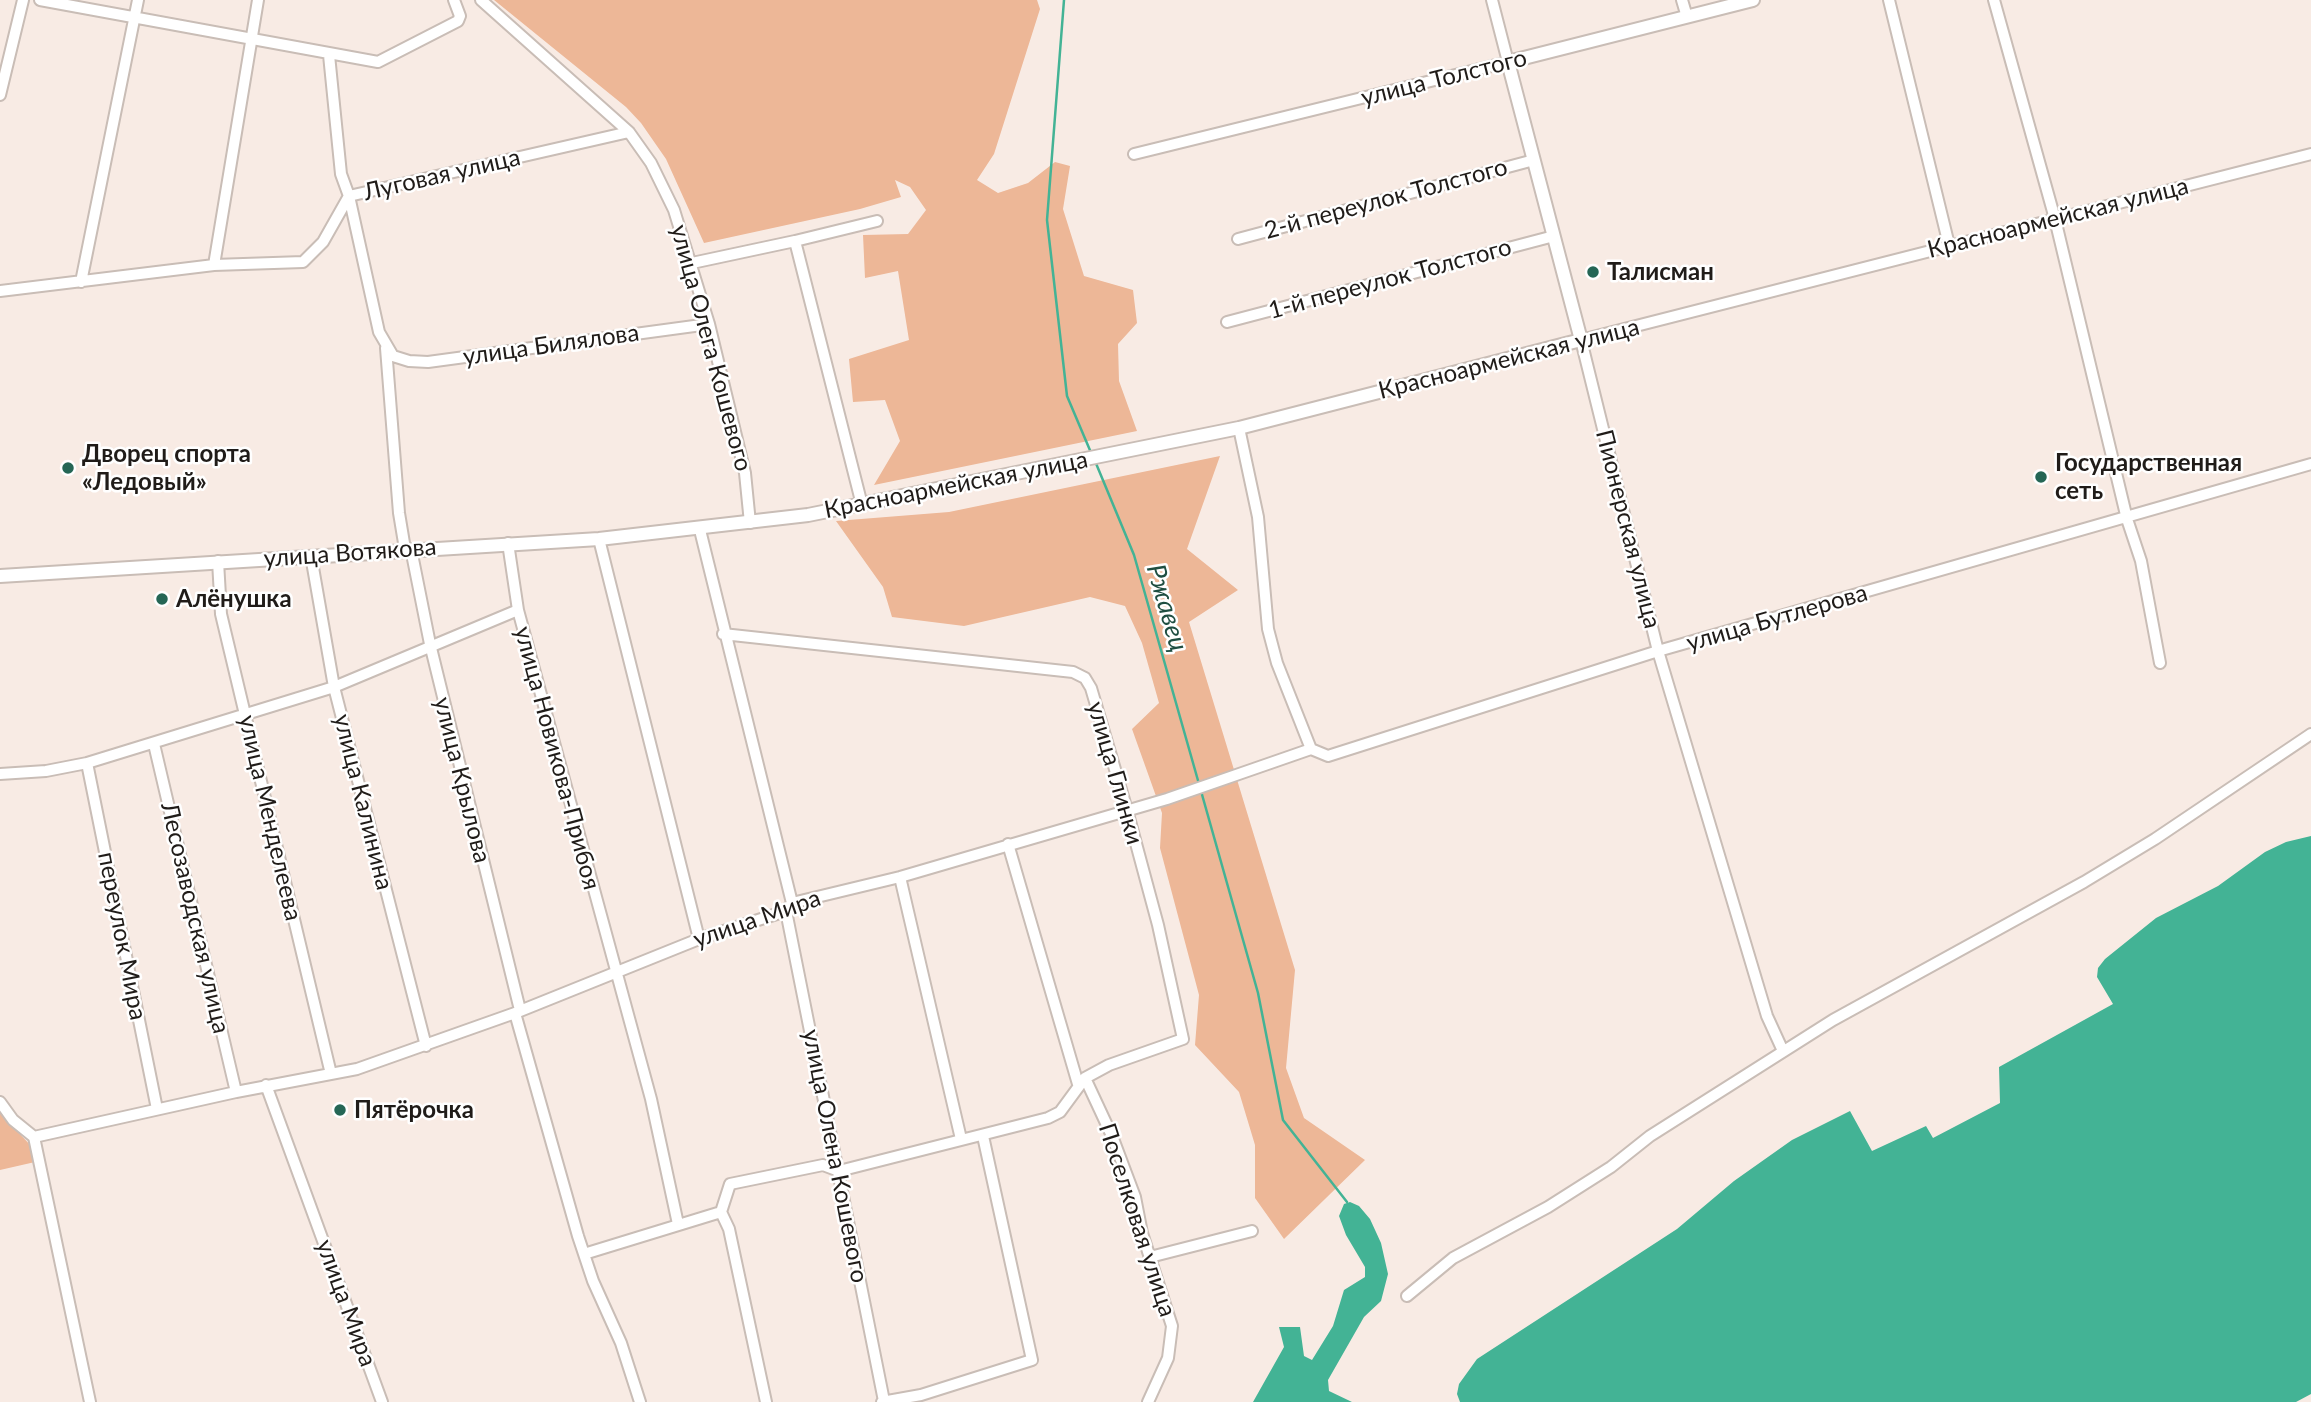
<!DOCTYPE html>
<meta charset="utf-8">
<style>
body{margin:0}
canvas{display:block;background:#f8ebe4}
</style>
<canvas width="2311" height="1402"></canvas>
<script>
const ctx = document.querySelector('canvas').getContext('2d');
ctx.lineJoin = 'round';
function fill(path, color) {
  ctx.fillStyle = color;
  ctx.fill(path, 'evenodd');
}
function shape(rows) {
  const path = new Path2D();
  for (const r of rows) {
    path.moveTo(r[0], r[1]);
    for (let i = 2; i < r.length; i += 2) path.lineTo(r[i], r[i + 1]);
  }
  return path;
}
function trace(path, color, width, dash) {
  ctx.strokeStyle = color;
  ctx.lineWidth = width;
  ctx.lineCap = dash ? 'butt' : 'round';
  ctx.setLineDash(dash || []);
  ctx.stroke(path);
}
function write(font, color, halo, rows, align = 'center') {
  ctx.font = font + ' Lato,sans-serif';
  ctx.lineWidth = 5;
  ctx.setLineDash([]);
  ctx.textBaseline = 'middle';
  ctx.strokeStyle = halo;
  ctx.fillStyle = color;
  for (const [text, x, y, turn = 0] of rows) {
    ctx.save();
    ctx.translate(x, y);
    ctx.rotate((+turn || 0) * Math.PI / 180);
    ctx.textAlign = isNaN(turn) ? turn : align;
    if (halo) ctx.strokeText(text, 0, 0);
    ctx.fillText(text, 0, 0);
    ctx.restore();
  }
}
fill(shape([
 [494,0,1037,0,1040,9,994,154,977,180,998,193,1028,183,1055,162,1070,166,1063,209,1084,276,1133,290,1137,323,1118,344,1119,381,1137,431,874,485,900,441,885,400,853,402,849,359,909,340,898,271,865,278,863,235,908,234,926,210,910,187,895,180,901,197,860,209,704,243,666,159,641,123,626,107],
 [1220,456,1187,549,1238,590,1189,622,1295,970,1286,1068,1304,1118,1365,1160,1284,1239,1255,1198,1255,1145,1239,1092,1195,1045,1199,995,1160,848,1162,813,1132,729,1159,703,1142,643,1125,606,1090,597,964,626,892,617,883,587,836,521,949,512],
 [0,1113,33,1148,35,1162,0,1170]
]), '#edb797');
fill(shape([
 [2311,836,2311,1394,2296,1402,1460,1402,1457,1394,1459,1384,1477,1359,1677,1229,1734,1181,1792,1140,1850,1111,1872,1151,1926,1126,1933,1138,2000,1103,1999,1067,2113,1004,2097,977,2098,968,2105,959,2156,918,2218,886,2265,852,2286,842],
 [1350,1202,1359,1206,1370,1219,1381,1243,1388,1274,1381,1301,1364,1317,1328,1380,1329,1391,1352,1402,1253,1402,1284,1347,1279,1327,1300,1327,1304,1356,1312,1360,1333,1326,1344,1290,1365,1277,1365,1267,1346,1235,1339,1216,1344,1204]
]), '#43b395');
trace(shape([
 [1064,0,1047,220,1067,396,1092,455],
 [1095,461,1134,555,1199,784],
 [1201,791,1258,993,1283,1120,1347,1202]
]), '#43b395', 2.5);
const minor = shape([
 [40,0,378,62,458,21,460,16,454,0],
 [481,0,629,132,651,163,674,210,709,324,745,473,750,523],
 [1682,0,1687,17],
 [1889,0,1949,245],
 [1994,0,2055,219,2127,519,2141,561,2160,663],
 [329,55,341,174,349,196,629,132],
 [0,95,23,0],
 [1134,154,1508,62,1492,0],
 [1238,239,1534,160],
 [795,241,877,221],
 [692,263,795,241,862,505],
 [214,265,258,0],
 [81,282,138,0],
 [0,291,214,265,303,262,323,242,349,196,379,332,393,356,409,361,428,362,709,324],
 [1227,322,1554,236],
 [386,348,399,513,405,549],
 [1239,428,1258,517,1268,629,1277,663,1311,749],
 [700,530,792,903],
 [599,539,699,939],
 [508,543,518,610,651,1099,678,1224],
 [411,549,430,644,520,1010],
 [311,556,334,687,426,1046],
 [218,561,221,614,331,1074],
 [154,744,236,1092],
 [87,763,157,1109],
 [0,774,46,771,87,763,334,687,518,610],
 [1008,844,1078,1084],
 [900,877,961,1139],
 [786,911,884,1401],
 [515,1013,578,1236,593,1281,621,1343,640,1402],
 [1783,1051,1767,1016,1658,651,1581,340,2311,154],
 [1085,1078,1112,1136,1135,1197,1142,1233,1172,1326,1168,1358,1148,1402],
 [266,1085,382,1402],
 [0,1102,13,1120,34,1137,236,1092,357,1069,515,1013,699,939,786,911,792,903,900,877,1167,799,1311,749,1328,756,1658,651,2311,464],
 [34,1137,90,1402],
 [721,1212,729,1229,766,1402],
 [584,1254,721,1212,730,1184,823,1165,839,1171,1048,1118,1060,1112,1085,1078,1109,1065,1183,1039,1158,925,1127,810,1091,688,1085,678,1073,672,723,634],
 [1150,1257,1252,1231],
 [1407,1296,1453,1258,1548,1207,1611,1167,1650,1136,1833,1020,2084,882,2155,839,2311,734],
 [882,1402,921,1395,1032,1360,983,1136]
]);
const tertiary = shape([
 [0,576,599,539,808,515,1239,428,1581,340,1508,62,1753,0]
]);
trace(minor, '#c9bdb6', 14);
trace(tertiary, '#c9bdb6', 16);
trace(minor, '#fff', 10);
trace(tertiary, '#fff', 12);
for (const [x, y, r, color] of [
 [1593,272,7,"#256655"],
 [68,468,7,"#256655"],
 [2041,477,7,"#256655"],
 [162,599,7,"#256655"],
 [340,1110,7,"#256655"]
]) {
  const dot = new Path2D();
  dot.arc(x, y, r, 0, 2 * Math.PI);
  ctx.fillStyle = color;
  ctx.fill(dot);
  trace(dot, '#fff', 2.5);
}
write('24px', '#201c19', '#fff', [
 ["улица Толстого",1444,78,-14],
 ["Луговая улица",442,175,-13],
 ["2-й переулок Толстого",1386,199,-15],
 ["Красноармейская улица",2058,218,-14],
 ["1-й переулок Толстого",1390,279,-15],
 ["улица Билялова",551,345,-8],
 ["улица Олега Кошевого",711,348,75],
 ["Красноармейская улица",1509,359,-14],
 ["Красноармейская улица",956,485,-11],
 ["Пионерская улица",1628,529,76],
 ["улица Вотякова",350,553,-4],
 ["улица Бутлерова",1777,618,-16],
 ["улица Новикова-Прибоя",557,758,75],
 ["улица Глинки",1115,773,74],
 ["улица Крылова",462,780,76],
 ["улица Калинина",363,802,76],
 ["улица Менделеева",270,818,77],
 ["Лесозаводская улица",195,918,77],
 ["улица Мира",757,919,-19],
 ["переулок Мира",122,936,79],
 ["улица Олена Кошевого",835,1156,79],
 ["Поселковая улица",1137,1220,72],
 ["улица Мира",346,1303,70]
]);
write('bold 24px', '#201c19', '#fff', [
 ["Талисман",1607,272],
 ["Дворец спорта",82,454],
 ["«Ледовый»",82,482],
 ["Государственная",2055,463],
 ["сеть",2055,491],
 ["Алёнушка",176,599],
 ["Пятёрочка",354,1110]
], 'left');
write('italic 26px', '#1f4e41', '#fff', [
 ["Ржавец",1167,608,74]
]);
</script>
